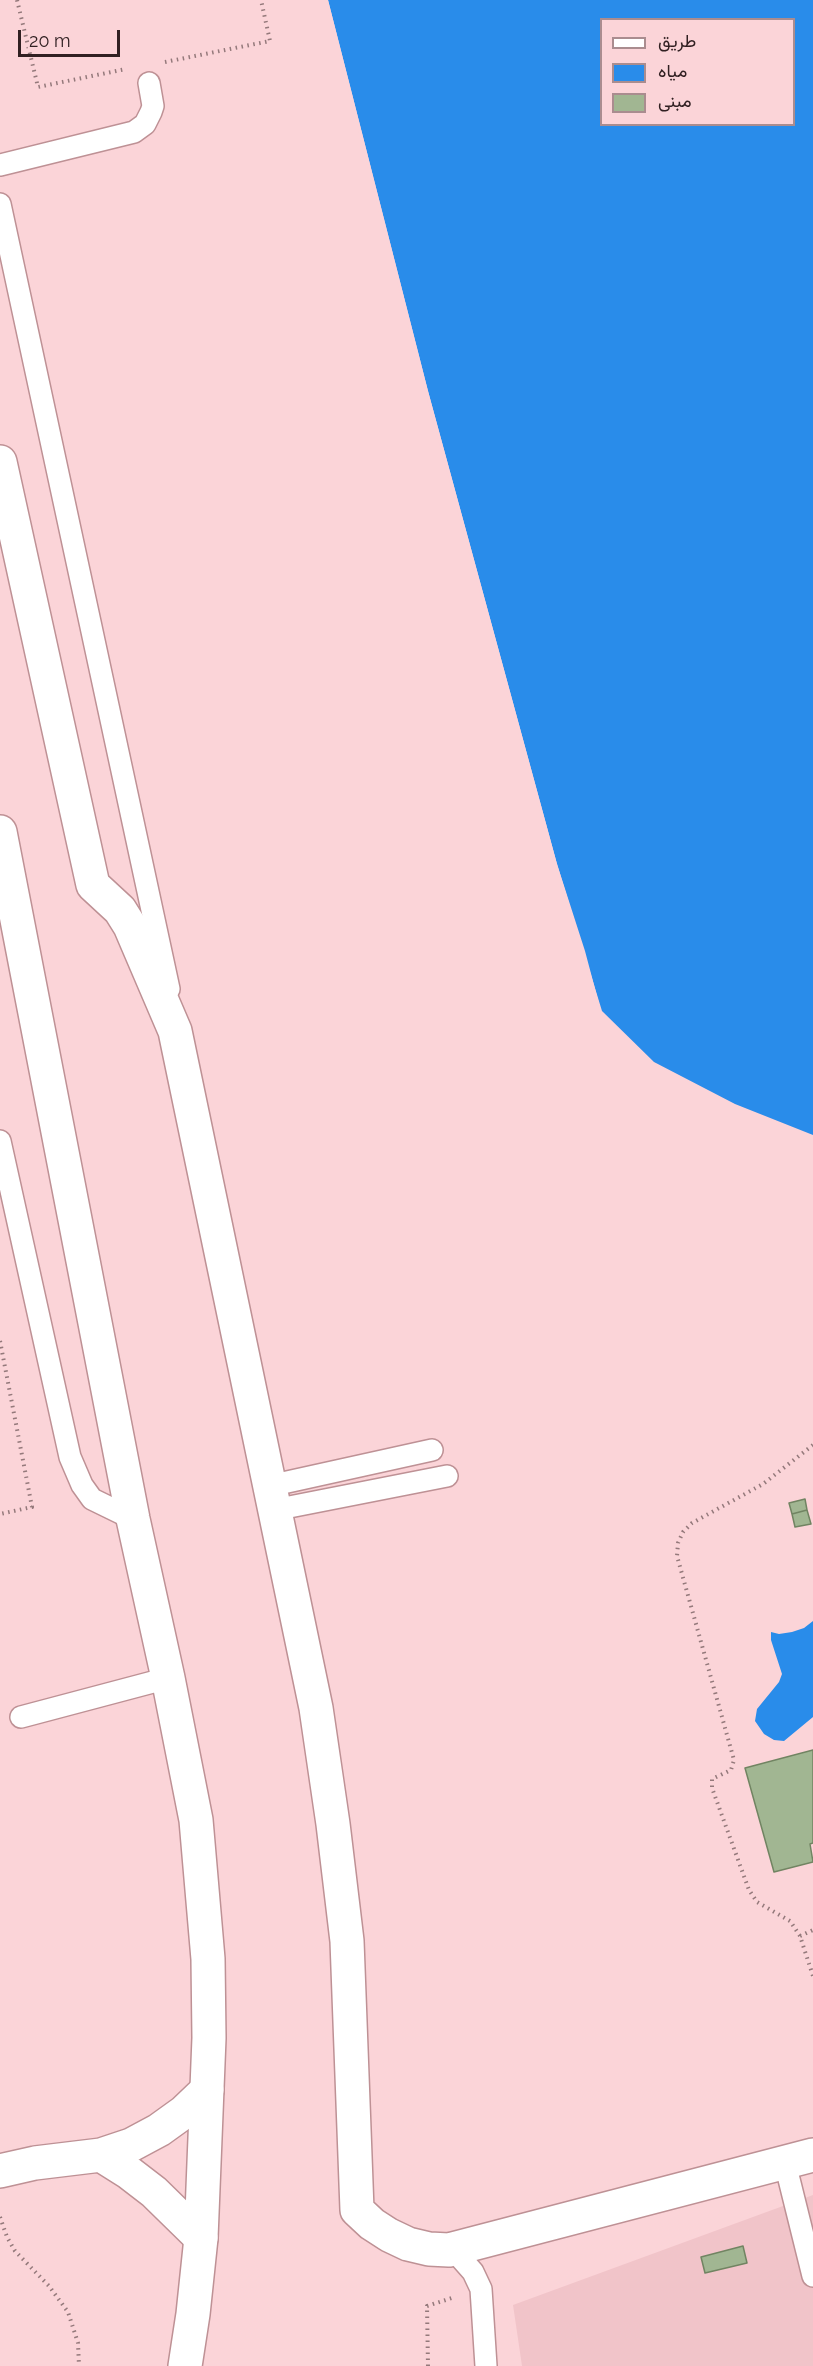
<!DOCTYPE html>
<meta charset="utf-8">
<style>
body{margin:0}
#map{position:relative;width:813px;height:2366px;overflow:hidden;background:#fbd4d8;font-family:Raleway,Vazirmatn,sans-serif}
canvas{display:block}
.legend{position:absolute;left:600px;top:18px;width:195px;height:108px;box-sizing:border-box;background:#fbd4d8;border:2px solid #aa8c8f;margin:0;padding:8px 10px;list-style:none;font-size:18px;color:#312022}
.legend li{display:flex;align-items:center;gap:12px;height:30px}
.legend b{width:30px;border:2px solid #aa8c8f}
.scale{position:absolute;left:18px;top:30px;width:102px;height:27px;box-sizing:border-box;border:3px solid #312022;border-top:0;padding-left:8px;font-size:18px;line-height:21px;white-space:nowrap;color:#312022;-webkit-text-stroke:4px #fbd4d8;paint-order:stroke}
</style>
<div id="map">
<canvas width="813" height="2366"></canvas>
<ul class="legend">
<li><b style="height:8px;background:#fff"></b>طريق</li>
<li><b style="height:16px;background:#298cea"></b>مياه</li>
<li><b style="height:16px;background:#a1b692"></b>مبنى</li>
</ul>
<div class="scale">20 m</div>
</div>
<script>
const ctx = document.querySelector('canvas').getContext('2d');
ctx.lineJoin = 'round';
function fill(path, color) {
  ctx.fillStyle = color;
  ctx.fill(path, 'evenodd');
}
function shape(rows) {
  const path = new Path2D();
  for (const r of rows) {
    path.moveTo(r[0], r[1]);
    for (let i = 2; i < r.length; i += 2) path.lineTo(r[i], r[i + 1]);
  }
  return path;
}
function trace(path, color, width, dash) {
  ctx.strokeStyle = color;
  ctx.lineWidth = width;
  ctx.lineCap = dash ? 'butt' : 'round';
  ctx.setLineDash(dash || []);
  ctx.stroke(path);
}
fill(shape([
 [813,2195,813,2366,522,2366,513,2305]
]), '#f1c4c9');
fill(shape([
 [328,0,813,0,813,1135,735,1104,654,1062,602,1011,557,864,428,391],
 [602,20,794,20,794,124,602,124],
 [813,1621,813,1717,784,1741,774,1740,764,1734,755,1721,757,1709,779,1682,782,1674,771,1640,771,1632,779,1634,792,1632,804,1628]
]), '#298cea');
fill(shape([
 [325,0,328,0,428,391,557,864,585,951,602,1015,599,1012,554,865,425,392]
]), '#fbd4d8');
const building = shape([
 [805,1499,807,1510,792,1514,789,1503,805,1499],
 [807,1510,811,1524,795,1527,792,1514,807,1510],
 [813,1750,813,1843,810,1844,813,1862,774,1872,745,1768,813,1750],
 [743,2246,747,2263,705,2273,701,2257,743,2246]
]);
fill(building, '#a1b692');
trace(building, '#718462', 1.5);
const service = shape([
 [0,165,134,132,145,124,151,112,153,106,149,83],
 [0,204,169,989],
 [0,1141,70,1457,82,1485,92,1499,133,1519],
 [269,1486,432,1450],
 [274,1510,447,1476],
 [21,1717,168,1678],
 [785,2163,813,2276],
 [449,2250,458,2255,473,2272,481,2289,486,2366]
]);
const minor = shape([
 [101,2155,128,2172,154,2192,201,2238],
 [0,2171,35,2163,101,2155,131,2145,159,2130,184,2112,207,2090]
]);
const tertiary = shape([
 [0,462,93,885,120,910,130,926,175,1031,316,1708,333,1824,347,1941,357,2210,372,2224,389,2235,408,2244,429,2249,449,2250,813,2155],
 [0,832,133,1519,168,1678,196,1820,208,1959,209,2038,201,2238,193,2314,185,2366]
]);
trace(service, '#be9195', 24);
trace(minor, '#be9195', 36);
trace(tertiary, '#be9195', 36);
trace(shape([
 [17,0,38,87,126,69],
 [165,62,270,41,261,0],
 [0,1341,32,1507,0,1514],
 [813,1445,763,1484,692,1523,683,1532,678,1543,677,1556,734,1760,731,1770,712,1779,712,1788,749,1890,757,1902,790,1921,800,1936,813,1976],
 [800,1936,813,1930],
 [0,2217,7,2237,15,2251,49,2286,68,2312,78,2343,79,2366],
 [428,2366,427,2306,455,2297]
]), '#94797b', 4, [1.5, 4.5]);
trace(service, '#fff', 21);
trace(minor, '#fff', 33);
trace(tertiary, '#fff', 33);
</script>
